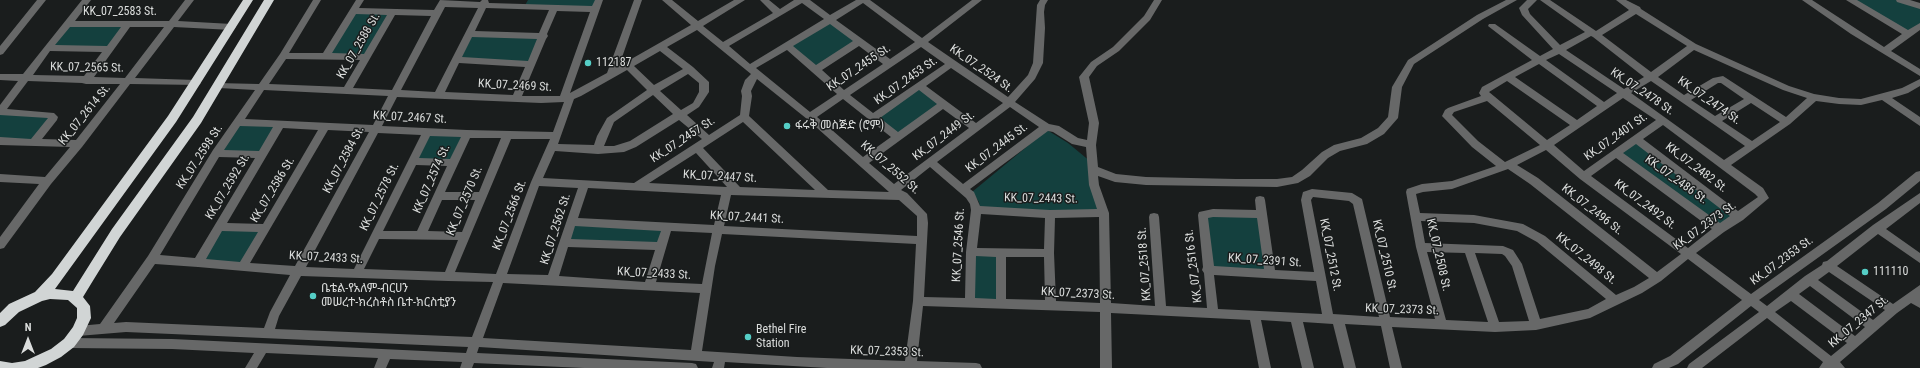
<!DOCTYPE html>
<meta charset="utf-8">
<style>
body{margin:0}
#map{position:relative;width:1920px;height:368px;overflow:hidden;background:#1a1d1d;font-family:"Roboto Condensed",sans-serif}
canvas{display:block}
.north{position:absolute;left:8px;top:320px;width:40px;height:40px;-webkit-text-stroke:3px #1a1d1d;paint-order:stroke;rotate:0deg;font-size:11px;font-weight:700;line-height:16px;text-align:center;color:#dbdddc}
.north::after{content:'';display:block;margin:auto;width:14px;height:18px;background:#dbdddc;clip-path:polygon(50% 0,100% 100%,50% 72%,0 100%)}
</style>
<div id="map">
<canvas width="1920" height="368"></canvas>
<div class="north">N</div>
</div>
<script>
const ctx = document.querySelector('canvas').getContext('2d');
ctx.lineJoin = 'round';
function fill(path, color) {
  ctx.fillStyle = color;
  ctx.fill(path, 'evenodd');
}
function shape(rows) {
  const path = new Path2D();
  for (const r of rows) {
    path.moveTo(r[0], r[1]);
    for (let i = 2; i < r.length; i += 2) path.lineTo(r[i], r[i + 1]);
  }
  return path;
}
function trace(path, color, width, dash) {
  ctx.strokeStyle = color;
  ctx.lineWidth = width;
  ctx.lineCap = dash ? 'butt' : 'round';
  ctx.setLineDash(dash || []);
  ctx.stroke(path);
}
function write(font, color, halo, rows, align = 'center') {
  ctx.font = font + ' "Roboto Condensed","Noto Sans Ethiopic",sans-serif';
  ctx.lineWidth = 3;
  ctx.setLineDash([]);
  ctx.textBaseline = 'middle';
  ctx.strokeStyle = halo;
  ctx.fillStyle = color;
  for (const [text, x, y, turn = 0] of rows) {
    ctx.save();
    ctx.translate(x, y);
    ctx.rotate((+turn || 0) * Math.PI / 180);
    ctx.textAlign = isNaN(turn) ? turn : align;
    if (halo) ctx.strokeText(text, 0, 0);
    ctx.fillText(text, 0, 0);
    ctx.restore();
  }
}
fill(shape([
 [528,0,599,0,595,9,524,7],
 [1850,0,1903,0,1920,5,1920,26,1908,34],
 [354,11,392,13,367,57,326,56],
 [831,19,860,41,816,70,788,46],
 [68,23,127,25,109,49,47,49],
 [469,34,544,36,531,64,456,60],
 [920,86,943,104,898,137,874,117],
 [0,112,53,117,33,143,0,141],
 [237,122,281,123,262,155,216,153],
 [1047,130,1068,143,1091,162,1107,216,981,213,979,202,972,192],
 [427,132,467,134,453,163,412,161],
 [1637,140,1739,217,1720,229,1616,153],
 [1262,214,1270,274,1207,270,1203,215],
 [572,222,667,227,662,246,565,243],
 [220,227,266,228,243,266,198,263],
 [971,252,1001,252,1001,303,970,301]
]), '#14403e');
fill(shape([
 [37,0,46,0,3,54,0,55,0,46,37,0],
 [82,0,91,0,75,21,169,21,185,0,194,0,178,21,232,24,236,27,232,30,174,27,135,78,196,80,199,81,201,83,199,85,130,84,82,147,51,184,4,248,0,249,0,237,39,184,0,182,0,174,45,177,70,147,0,145,0,137,31,139,48,118,0,115,0,105,18,81,0,80,0,74,23,74,82,0],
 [70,27,121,27,107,46,55,45,70,27],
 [130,27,164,27,125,78,94,77,130,27],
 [50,51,102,52,84,76,33,75,50,51],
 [28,81,82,83,86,84,120,84,76,140,42,139,57,120,58,117,54,113,7,109,28,81],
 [313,0,321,0,289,53,323,53,356,0,364,0,359,8,434,10,440,0,480,2,482,0,488,0,489,3,592,6,595,0,603,0,570,93,607,73,634,0,642,0,619,66,691,25,662,0,672,0,698,21,734,0,745,0,703,26,723,42,773,13,760,0,769,0,780,9,794,0,810,0,830,15,856,0,870,0,922,38,972,0,982,0,928,42,1008,97,1028,75,1033,63,1037,5,1040,0,1048,0,1045,5,1044,12,1045,28,1043,63,1035,79,1015,102,1049,124,1059,126,1078,138,1087,140,1089,123,1079,77,1091,62,1113,47,1144,16,1154,0,1162,0,1150,20,1119,51,1097,66,1089,77,1099,123,1096,145,1098,167,1116,174,1146,177,1236,179,1277,179,1292,177,1302,170,1322,152,1334,145,1361,138,1378,128,1388,117,1392,87,1408,60,1477,15,1506,0,1517,0,1483,19,1414,64,1402,87,1398,118,1384,134,1367,144,1340,151,1328,158,1310,176,1298,183,1277,187,1146,185,1115,182,1098,176,1099,185,1109,213,1111,303,1155,306,1149,217,1150,214,1154,213,1158,214,1159,217,1166,306,1207,308,1204,273,1202,270,1203,267,1198,215,1199,212,1213,209,1256,210,1255,200,1256,197,1260,196,1264,197,1265,200,1275,270,1314,272,1301,200,1303,192,1312,189,1352,193,1362,199,1390,317,1435,319,1416,247,1406,192,1407,189,1422,184,1452,181,1496,166,1472,147,1442,116,1445,110,1448,108,1481,96,1479,93,1482,87,1532,60,1488,26,1489,24,1495,24,1540,56,1553,49,1522,15,1519,8,1527,0,1537,0,1528,9,1530,14,1560,45,1585,32,1540,0,1550,0,1596,31,1629,10,1616,0,1626,0,1640,7,1641,9,1696,44,1789,86,1814,94,1839,98,1861,99,1902,88,1920,79,1920,86,1908,93,1892,98,1920,117,1920,126,1882,100,1861,105,1839,104,1816,101,1790,124,1731,165,1763,188,1769,198,1743,220,1724,232,1696,253,1751,294,1878,203,1916,172,1920,171,1920,181,1886,209,1759,300,1767,306,1805,276,1822,265,1823,262,1827,261,1873,225,1920,193,1920,203,1886,229,1920,253,1920,263,1878,234,1837,266,1893,304,1920,285,1920,308,1911,303,1897,313,1840,362,1845,368,1819,368,1823,362,1767,318,1702,368,1687,368,1689,364,1759,312,1751,306,1678,364,1669,368,1652,368,1654,364,1670,356,1742,300,1688,259,1661,281,1642,293,1590,318,1536,330,1495,332,1392,327,1402,368,1390,368,1381,326,1345,324,1356,368,1344,368,1333,324,1303,322,1314,368,1302,368,1291,322,1261,320,1271,368,1259,368,1250,320,1111,313,1112,368,1100,368,1100,312,923,306,917,361,976,363,980,364,982,368,827,368,725,362,724,368,712,368,714,362,479,347,477,353,692,363,696,364,698,368,584,368,474,363,472,368,460,368,462,362,390,359,386,368,374,368,378,358,266,353,257,368,245,368,254,353,172,349,69,348,65,346,63,343,65,340,69,338,172,339,466,353,468,347,126,332,78,336,74,334,72,331,74,328,78,326,100,324,148,256,213,150,255,90,219,88,214,85,216,83,259,84,280,54,313,0],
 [802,3,824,19,750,64,729,46,802,3],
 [863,3,915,42,890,59,836,20,863,3],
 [445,7,478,8,435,92,401,90,445,7],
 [486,8,549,10,539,33,475,31,486,8],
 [557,11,590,12,560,96,522,96,546,39,548,36,547,34,557,11],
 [356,14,387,15,364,54,332,53,356,14],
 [1636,14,1687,46,1651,72,1602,35,1636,14],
 [395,15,431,16,392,90,353,88,395,15],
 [830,24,853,41,816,65,793,46,830,24],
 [697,30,751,74,745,80,741,91,742,96,740,115,709,135,687,115,699,107,709,92,709,82,693,67,667,47,697,30],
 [1591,36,1593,37,1644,77,1624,89,1566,50,1591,36],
 [472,37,537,39,528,61,462,57,472,37],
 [859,46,883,64,844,90,822,70,859,46],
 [921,47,945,64,873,113,850,95,921,47],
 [787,50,837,94,810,112,756,68,787,50],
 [1694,50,1783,90,1807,98,1786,117,1723,76,1713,78,1684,95,1658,77,1694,50],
 [660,51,683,69,654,85,634,66,660,51],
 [1559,54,1617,93,1604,102,1546,60,1559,54],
 [286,59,360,60,344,87,269,84,286,59],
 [459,63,525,67,513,95,445,92,459,63],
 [1539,64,1597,106,1577,120,1515,77,1539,64],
 [951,68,1003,103,976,123,926,86,951,68],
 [627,70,647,90,607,118,597,136,594,145,558,144,574,99,581,96,627,70],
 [688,74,699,83,699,92,693,103,681,110,660,91,688,74],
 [757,79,807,119,889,192,828,190,749,116,752,96,751,91,757,79],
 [1507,81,1570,125,1547,140,1489,92,1507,81],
 [1651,81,1712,123,1745,146,1724,160,1631,93,1651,81],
 [1718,83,1721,83,1744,99,1715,116,1691,100,1718,83],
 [264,90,388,96,373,125,245,119,264,90],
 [919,90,937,104,898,132,880,118,919,90],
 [653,95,673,114,630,141,614,146,604,146,614,122,653,95],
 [397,97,541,103,564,102,553,132,467,130,382,126,397,97],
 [1623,98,1656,120,1584,171,1554,145,1623,98],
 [843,99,891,137,863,157,817,117,843,99],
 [1487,101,1540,145,1505,162,1478,141,1452,115,1454,112,1487,101],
 [1751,103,1780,122,1752,141,1722,121,1751,103],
 [1010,107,1039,127,963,184,937,162,1010,107],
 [943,109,969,128,894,184,869,163,943,109],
 [679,120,702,139,634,183,543,178,555,151,598,154,624,152,636,147,679,120],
 [743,122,815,190,740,187,703,148,743,122],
 [1663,125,1755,194,1758,197,1738,211,1643,139,1663,125],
 [240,126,273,127,259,151,224,150,240,126],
 [283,128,318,130,263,224,227,223,283,128],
 [328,130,369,132,295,266,250,263,328,130],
 [1048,131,1053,132,1072,144,1086,147,1089,185,1097,209,1050,210,980,206,974,192,970,189,1048,131],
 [378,133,421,135,354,269,306,267,378,133],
 [430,136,461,137,450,159,419,158,430,136],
 [470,138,501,138,479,192,445,192,470,138],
 [511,139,550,139,531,182,496,274,455,272,511,139],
 [1636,144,1730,216,1720,223,1623,153,1636,144],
 [1546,150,1580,179,1681,254,1657,272,1538,178,1517,165,1546,150],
 [696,153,727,187,649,183,696,153],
 [219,157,255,158,195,258,160,255,219,157],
 [1616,158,1712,229,1688,248,1591,176,1616,158],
 [416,165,447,166,417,231,383,231,416,165],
 [930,167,966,198,970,204,971,210,966,252,965,298,924,297,928,223,927,214,907,193,901,190,930,167],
 [1508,169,1530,184,1649,278,1634,287,1616,295,1545,236,1523,224,1474,215,1420,213,1416,194,1423,192,1452,189,1508,169],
 [539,186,578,188,548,275,507,274,539,186],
 [588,188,721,195,714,225,578,218,588,188],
 [731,195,899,200,917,216,917,236,724,226,731,195],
 [1313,197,1349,201,1353,204,1379,317,1333,314,1311,200,1313,197],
 [442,200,475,200,462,232,428,231,442,200],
 [981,214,1045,218,1044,249,977,248,981,214],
 [1099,217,1100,303,1056,301,1054,253,1055,218,1099,217],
 [1213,217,1257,218,1264,269,1214,266,1208,218,1213,217],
 [1421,221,1474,223,1517,231,1537,242,1606,299,1588,309,1540,319,1522,264,1513,250,1503,246,1425,243,1421,221],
 [575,226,661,231,657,242,571,239,575,226],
 [222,231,258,232,240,262,206,259,222,231],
 [671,231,712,233,702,284,656,282,671,231],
 [722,234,916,244,913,301,905,361,797,357,702,351,715,266,722,234],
 [379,239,458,240,445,272,364,269,379,239],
 [568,247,655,250,645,282,559,276,568,247],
 [1427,252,1465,253,1488,322,1446,320,1427,252],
 [1475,253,1502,254,1505,256,1512,266,1529,321,1499,322,1475,253],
 [976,256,996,257,996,299,975,298,976,256],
 [1006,257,1044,257,1045,300,1006,299,1006,257],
 [155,264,198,267,290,275,270,312,264,328,126,322,114,323,155,264],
 [1829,272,1885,310,1873,320,1818,280,1829,272],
 [1214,275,1316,281,1322,314,1218,309,1214,275],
 [301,276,448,281,493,282,472,337,275,329,279,316,301,276],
 [503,283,700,293,691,350,483,338,503,283],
 [1810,286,1865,327,1855,336,1799,294,1810,286],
 [1791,301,1847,343,1831,356,1775,312,1791,301],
 [1802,0,1812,0,1884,47,1902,34,1846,0,1857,0,1908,30,1920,23,1920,30,1891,51,1920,69,1920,76,1851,34,1802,0],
 [1896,0,1910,0,1920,3,1920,9,1897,2,1896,0]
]), '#676868');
fill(shape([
 [243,0,253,0,176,122,55,289,73,291,112,229,193,117,264,0,274,0,201,123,120,237,94,279,83,297,90,306,91,318,83,335,74,347,61,357,46,365,38,368,0,368,0,361,12,363,25,361,51,349,64,339,73,327,77,318,77,308,68,300,50,299,42,301,19,312,5,325,0,327,0,313,9,304,35,292,52,274,168,116,243,0]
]), '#d1d5d5');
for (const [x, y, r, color] of [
 [588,63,4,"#55cec6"],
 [787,126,4,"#55cec6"],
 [1865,272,4,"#55cec6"],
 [313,296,4,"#55cec6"],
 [748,337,4,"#55cec6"]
]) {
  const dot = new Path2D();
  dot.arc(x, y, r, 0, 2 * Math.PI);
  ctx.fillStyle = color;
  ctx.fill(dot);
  trace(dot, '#1a1d1d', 1.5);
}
write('12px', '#dbdddc', '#1a1d1d', [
 ["KK_07_2583 St.",120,12],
 ["KK_07_2588 St.",359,46,-60],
 ["KK_07_2565 St.",87,68,1],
 ["KK_07_2455 St.",859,68,-34],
 ["KK_07_2524 St.",981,69,35],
 ["KK_07_2453 St.",906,81,-35],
 ["KK_07_2469 St.",515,86,3],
 ["KK_07_2478 St.",1642,92,34],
 ["KK_07_2474 St.",1709,101,35],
 ["KK_07_2614 St.",85,115,-51],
 ["KK_07_2467 St.",410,118,3],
 ["KK_07_2449 St.",944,136,-37],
 ["KK_07_2401 St.",1616,137,-35],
 ["KK_07_2457 St.",683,140,-33],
 ["KK_07_2445 St.",997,148,-37],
 ["KK_07_2598 St.",200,157,-57],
 ["KK_07_2584 St.",344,160,-62],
 ["KK_07_2552 St.",890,168,41],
 ["KK_07_2482 St.",1696,168,37],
 ["KK_07_2447 St.",720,177,3],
 ["KK_07_2574 St.",432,179,-66],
 ["KK_07_2486 St.",1676,180,36],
 ["KK_07_2592 St.",228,187,-59],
 ["KK_07_2586 St.",273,190,-59],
 ["KK_07_2578 St.",380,197,-64],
 ["KK_07_2443 St.",1041,199,1],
 ["KK_07_2570 St.",465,201,-67],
 ["KK_07_2492 St.",1645,205,37],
 ["KK_07_2496 St.",1592,210,38],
 ["KK_07_2566 St.",510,215,-69],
 ["KK_07_2441 St.",747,218,3],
 ["KK_07_2373 St.",1705,226,-36],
 ["KK_07_2562 St.",556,229,-72],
 ["KK_07_2546 St.",959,245,-87],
 ["KK_07_2512 St.",1330,255,79],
 ["KK_07_2508 St.",1438,255,77],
 ["KK_07_2510 St.",1384,256,77],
 ["KK_07_2433 St.",326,258,3],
 ["KK_07_2498 St.",1586,259,39],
 ["KK_07_2391 St.",1265,261,4],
 ["KK_07_2353 St.",1782,261,-36],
 ["KK_07_2518 St.",1145,264,-94],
 ["KK_07_2516 St.",1194,266,-97],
 ["KK_07_2433 St.",654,274,3],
 ["KK_07_2373 St.",1078,294,3],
 ["KK_07_2373 St.",1402,310,2],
 ["KK_07_2347 St.",1859,322,-40],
 ["KK_07_2353 St.",887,352,2]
]);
write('12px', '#dbdddc', '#1a1d1d', [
 ["112187",596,63],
 ["ፋሩቅ መስጅድ (ሮም)",795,126],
 ["111110",1873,272],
 ["ቤቴል-የአለም-ብርሀን",321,289],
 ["መሠረተ-ክረስቶስ ቤተ-ክርስቲያን",321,303],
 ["Bethel Fire",756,330],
 ["Station",756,344]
], 'left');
</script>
